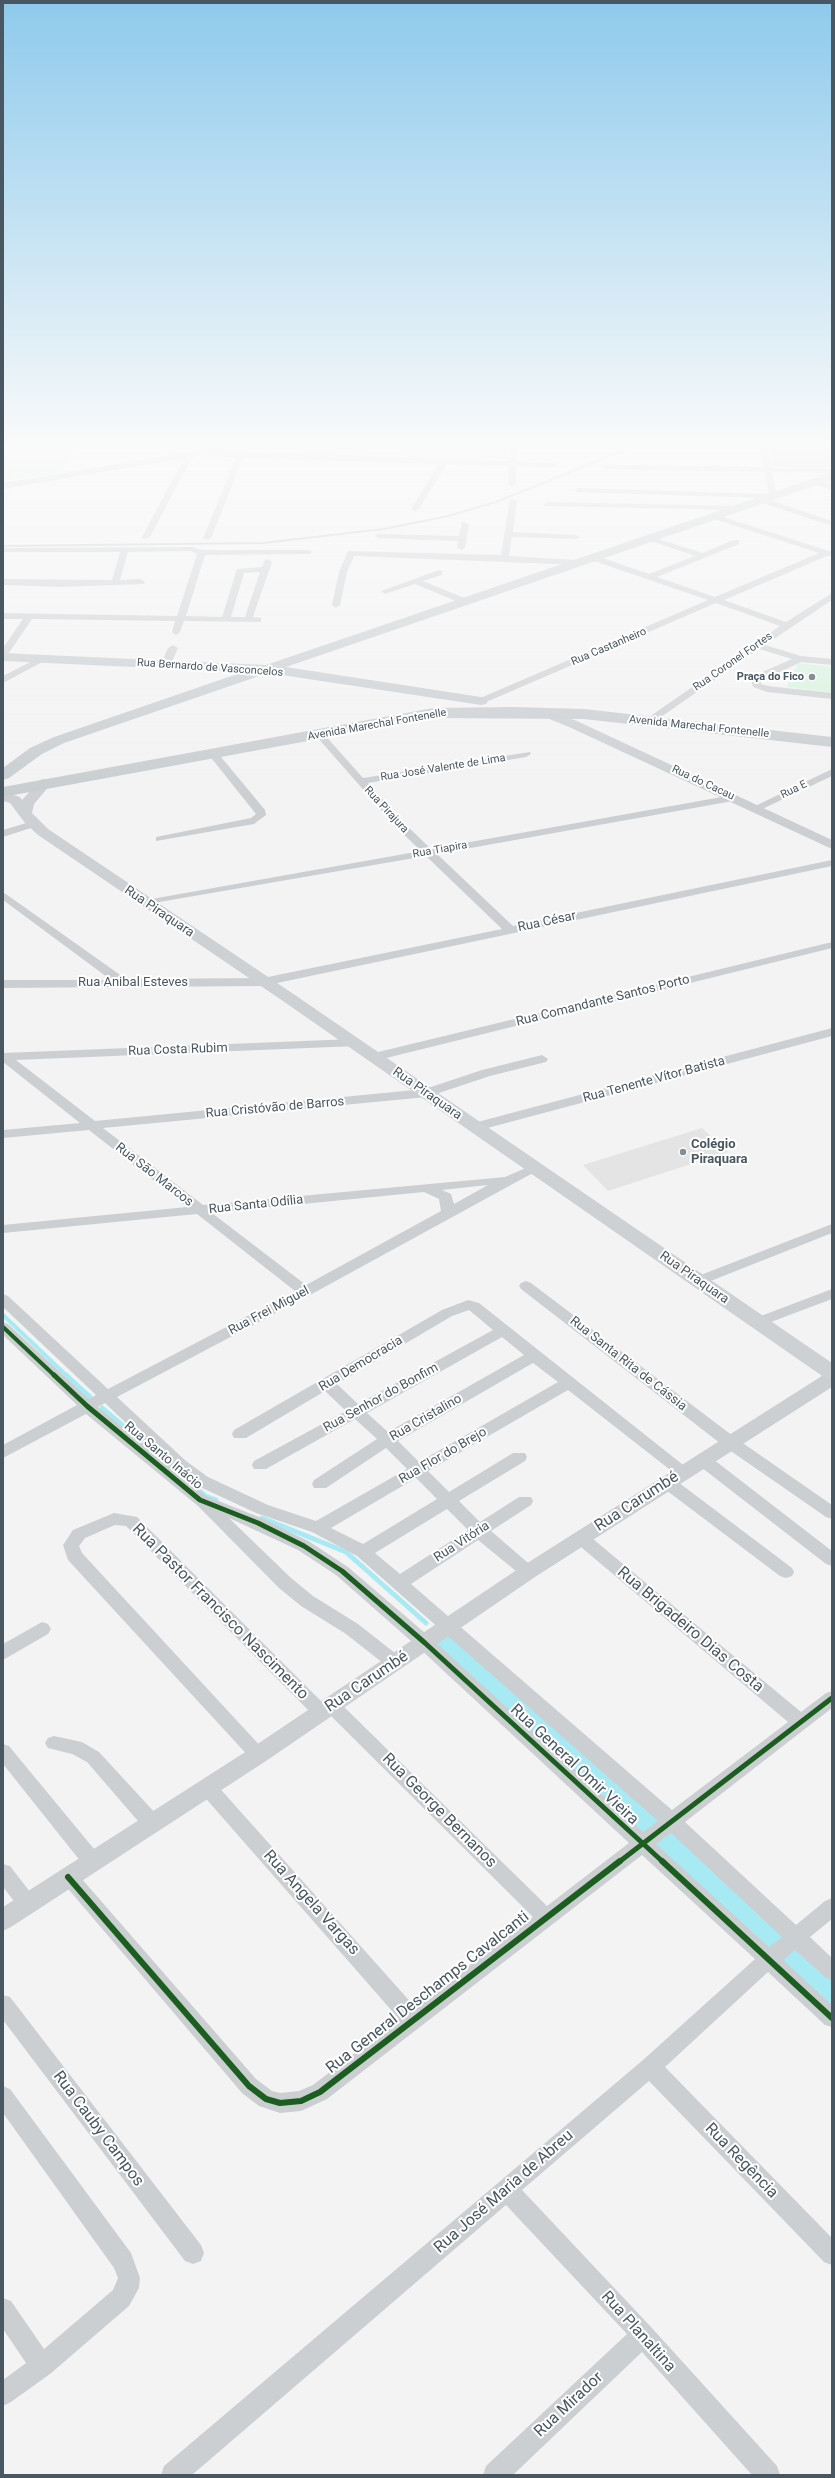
<!DOCTYPE html>
<meta charset="utf-8">
<style>
body{margin:0}
#map{position:relative;width:835px;height:2478px;overflow:hidden;background:#f3f3f3;font-family:Roboto,sans-serif}
canvas{display:block}
.frame{position:absolute;inset:0;border:4px solid #485761;pointer-events:none}
</style>
<div id="map">
<canvas width="835" height="2478"></canvas>
<div class="frame"></div>
</div>
<script>
const ctx = document.querySelector('canvas').getContext('2d');
ctx.lineJoin = 'round';
function fill(path, color) {
  ctx.fillStyle = color;
  ctx.fill(path, 'evenodd');
}
function shape(rows) {
  const path = new Path2D();
  for (const r of rows) {
    path.moveTo(r[0], r[1]);
    for (let i = 2; i < r.length; i += 2) path.lineTo(r[i], r[i + 1]);
  }
  return path;
}
function trace(path, color, width, dash) {
  ctx.strokeStyle = color;
  ctx.lineWidth = width;
  ctx.lineCap = dash ? 'butt' : 'round';
  ctx.setLineDash(dash || []);
  ctx.stroke(path);
}
function write(font, color, halo, rows, align = 'center') {
  ctx.font = font + ' Roboto,sans-serif';
  ctx.lineWidth = 4;
  ctx.setLineDash([]);
  ctx.textBaseline = 'middle';
  ctx.strokeStyle = halo;
  ctx.fillStyle = color;
  for (const [text, x, y, turn = 0] of rows) {
    ctx.save();
    ctx.translate(x, y);
    ctx.rotate((+turn || 0) * Math.PI / 180);
    ctx.textAlign = isNaN(turn) ? turn : align;
    if (halo) ctx.strokeText(text, 0, 0);
    ctx.fillText(text, 0, 0);
    ctx.restore();
  }
}
fill(shape([
 [399,449,507,449,506,459,402,457],
 [702,1128,728,1152,608,1191,583,1165]
]), '#e4e4e5');
fill(shape([
 [3,449,74,449,61,473,3,481],
 [798,663,832,667,832,693,787,687]
]), '#d6f3df');
trace(shape([
 [3,1315,67,1376]
]), '#a8eaf3', 4);
trace(shape([
 [66,1375,90,1397],
 [102,1408,205,1496,216,1500],
 [262,1518,346,1552,426,1623]
]), '#a8eaf3', 5);
fill(shape([
 [444,1627,454,1631,832,1972,832,2010,820,2005,434,1647,429,1639,434,1631,444,1627]
]), '#a8eaf3');
fill(shape([
 [769,449,832,449,832,468,772,467]
]), '#dadbdc');
fill(shape([
 [509,449,517,449,516,462,554,463,558,465,554,467,516,466,516,485,512,487,508,485,509,466,447,464,419,509,415,511,411,509,439,464,243,458,211,538,207,540,203,538,236,458,197,454,194,454,194,450,509,461,509,449],
 [759,449,767,449,771,468,832,469,832,473,772,472,776,491,779,495,764,498,832,521,832,526,759,502,760,498,578,492,574,490,578,488,769,494,764,472,605,469,601,467,605,465,763,467,759,449],
 [187,452,194,454,150,537,143,539,142,537,187,452],
 [815,480,832,485,832,490,812,484,811,482,815,480],
 [510,499,517,501,513,532,576,535,580,537,576,539,512,537,509,556,578,560,581,561,581,565,354,556,347,572,340,605,336,608,332,605,339,572,348,551,501,555,510,499],
 [548,502,739,506,743,508,739,510,545,506,544,504,548,502],
 [714,514,832,552,832,556,827,556,724,600,786,622,832,593,832,600,765,645,801,656,832,659,832,665,801,662,761,681,761,684,768,686,832,693,832,699,767,692,753,687,751,680,758,674,792,659,759,649,658,719,652,719,652,715,780,626,716,603,484,703,478,703,478,699,708,600,591,560,591,556,597,556,649,574,695,556,648,540,648,536,703,553,733,540,739,540,739,544,657,577,715,597,819,553,711,518,710,516,714,514],
 [462,522,469,524,465,548,461,550,457,548,458,541,378,538,374,536,378,534,459,536,462,522],
 [192,547,203,550,309,550,313,552,309,554,205,555,186,616,222,617,237,569,262,567,265,560,268,559,272,562,253,617,261,618,261,622,184,621,180,632,176,635,172,632,175,621,32,619,6,657,3,658,3,648,23,619,3,619,3,613,177,616,197,554,191,551,128,552,120,580,141,579,145,582,144,584,61,587,3,585,3,579,112,580,120,552,3,552,3,548,192,547],
 [260,572,245,617,231,617,244,573,260,572],
 [439,570,442,571,442,575,423,581,469,600,469,604,463,604,415,584,385,594,381,591,439,570],
 [173,645,178,648,171,664,163,666,161,664,168,648,173,645],
 [40,657,48,659,3,683,3,676,40,657],
 [320,732,323,733,363,778,530,752,531,754,526,757,368,783,405,824,431,849,733,795,738,798,733,801,437,854,513,926,832,860,832,866,263,986,3,988,3,980,111,980,3,900,3,892,126,979,263,978,502,929,426,856,142,905,142,901,146,900,421,851,397,828,317,737,315,735,320,732],
 [213,751,217,752,265,810,266,815,254,824,156,841,156,837,251,818,256,814,208,754,213,751],
 [832,769,832,776,760,810,756,811,751,808,832,769],
 [33,821,37,822,37,826,3,837,3,830,33,821],
 [832,942,832,948,374,1061,368,1057,370,1054,832,942],
 [832,1028,832,1036,480,1130,475,1131,468,1127,470,1124,832,1028],
 [353,1039,359,1043,357,1046,16,1060,95,1121,425,1089,482,1070,542,1055,548,1059,546,1062,490,1076,427,1097,103,1128,203,1205,505,1177,535,1164,542,1168,310,1295,117,1397,186,1461,208,1477,268,1505,316,1521,407,1469,386,1448,326,1488,314,1488,312,1484,314,1480,377,1439,355,1419,266,1469,254,1469,252,1465,254,1461,346,1411,325,1391,246,1438,234,1438,232,1434,234,1430,442,1310,468,1300,479,1303,692,1472,690,1476,678,1476,568,1390,428,1471,449,1492,513,1453,525,1453,527,1457,525,1461,459,1501,480,1522,519,1497,531,1497,533,1501,531,1505,491,1531,534,1568,536,1572,534,1576,528,1578,522,1576,478,1540,411,1584,672,1810,788,1722,575,1542,573,1538,575,1534,581,1532,587,1534,801,1712,826,1693,832,1691,832,1708,685,1822,796,1925,825,1901,832,1898,832,1919,810,1937,832,1958,832,1980,825,1977,795,1950,783,1960,832,2005,832,2027,825,2025,768,1972,665,2067,832,2238,832,2265,824,2262,649,2081,522,2190,651,2327,777,2466,780,2475,752,2475,642,2352,513,2475,483,2475,486,2466,627,2334,506,2205,192,2475,161,2475,164,2466,643,2060,755,1959,642,1855,327,2099,301,2111,280,2113,259,2106,242,2093,58,1877,61,1871,68,1869,75,1871,256,2079,272,2091,280,2093,299,2091,313,2085,399,2019,201,1793,199,1788,201,1783,208,1780,215,1783,415,2007,533,1917,330,1715,322,1720,316,1718,126,1526,115,1525,85,1538,79,1546,82,1553,264,1750,267,1755,264,1760,258,1763,252,1760,68,1560,63,1545,73,1530,114,1513,137,1517,324,1704,332,1699,338,1701,547,1906,629,1843,419,1648,336,1575,298,1550,229,1518,291,1578,313,1596,358,1624,400,1657,403,1662,400,1667,394,1669,388,1667,346,1634,301,1606,279,1588,198,1506,86,1414,3,1458,3,1445,77,1405,3,1335,3,1322,8,1324,89,1399,96,1395,3,1307,3,1294,8,1296,108,1389,295,1291,197,1214,3,1233,3,1225,187,1207,89,1130,3,1138,3,1130,80,1123,3,1062,3,1053,353,1039],
 [488,1185,454,1204,451,1194,442,1190,488,1185],
 [424,1192,439,1199,441,1211,306,1285,212,1213,424,1192],
 [469,1310,493,1330,358,1404,337,1384,452,1316,469,1310],
 [502,1337,524,1355,388,1432,367,1413,502,1337],
 [533,1363,558,1382,419,1462,398,1441,533,1363],
 [105,1403,174,1469,196,1485,256,1513,312,1532,357,1556,658,1821,643,1832,431,1638,348,1567,310,1542,264,1519,206,1496,98,1407,105,1403],
 [416,1478,437,1499,363,1544,331,1528,416,1478],
 [447,1509,468,1530,400,1574,375,1553,447,1509],
 [671,1833,782,1937,769,1947,656,1844,671,1833],
 [832,1224,832,1233,703,1284,698,1286,691,1281,693,1278,832,1224],
 [526,1281,531,1283,737,1439,832,1505,832,1519,826,1517,725,1447,521,1289,519,1286,521,1283,526,1281],
 [832,1289,832,1299,763,1325,758,1327,751,1322,753,1319,832,1289],
 [703,1454,709,1456,832,1551,832,1566,826,1564,697,1464,695,1460,697,1456,703,1454],
 [668,1477,674,1479,792,1568,794,1572,792,1576,786,1578,780,1576,662,1487,660,1483,662,1479,668,1477],
 [42,1622,48,1624,51,1629,48,1634,3,1660,3,1644,42,1622],
 [54,1736,82,1742,99,1752,158,1816,160,1822,158,1828,151,1830,144,1828,87,1762,72,1754,48,1748,45,1743,48,1738,54,1736],
 [3,1744,9,1746,99,1855,102,1861,99,1867,92,1869,85,1867,3,1764,3,1744],
 [3,1864,10,1866,34,1897,37,1903,34,1909,27,1912,20,1909,3,1887,3,1864],
 [3,1995,10,1997,201,2245,204,2253,201,2261,193,2264,185,2261,3,2020,3,1995],
 [3,2086,10,2089,131,2253,140,2278,139,2288,129,2306,50,2374,11,2402,3,2406,3,2380,26,2363,3,2329,3,2298,11,2301,44,2349,113,2290,118,2278,114,2268,3,2113,3,2086]
]), '#cccfd2');
fill(shape([
 [207,449,225,449,220,452,3,489,3,483,207,449],
 [541,708,577,721,832,840,832,849,569,727,537,714,537,710,541,708],
 [832,1372,832,1387,535,1577,266,1761,11,1927,3,1931,3,1907,250,1749,521,1567,825,1374,832,1372]
]), '#cccfd2');
fill(shape([
 [45,779,52,783,34,804,32,813,48,829,292,993,832,1363,832,1380,825,1378,280,999,38,835,25,823,10,803,3,801,3,792,20,797,22,800,40,780,45,779]
]), '#ced1d4');
fill(shape([
 [832,472,832,480,286,667,481,697,486,698,488,701,486,704,481,705,268,673,64,743,42,754,9,778,3,780,3,768,30,748,54,737,243,672,3,661,3,653,266,665,832,472],
 [513,707,584,709,832,737,832,747,584,719,433,718,3,797,3,787,433,708,513,707]
]), '#c8cdd0');
trace(shape([
 [3,546,263,543,384,529,448,516,496,502,627,449]
]), '#c7c9cb', 2);
trace(shape([
 [3,1327,55,1376]
]), '#1b5e20', 4);
trace(shape([
 [54,1375,87,1406,200,1500,258,1523,304,1546,342,1571,425,1643,663,1862],
 [619,1862,832,1698]
]), '#1b5e20', 5);
trace(shape([
 [662,1861,832,2018],
 [68,1877,249,2086,266,2099,280,2103,301,2101,320,2092,620,1861]
]), '#1b5e20', 6);
const sky = ctx.createLinearGradient(0, 0, 0, 795);
sky.addColorStop(0, '#8ecaec');
sky.addColorStop(0.56, '#fafafa');
sky.addColorStop(1, '#fafafa00');
ctx.fillStyle = sky;
ctx.fillRect(0, 0, 835, 795);
for (const [x, y, r, color] of [
 [812,677,4,"#848e94"],
 [683,1152,4,"#848e94"]
]) {
  const dot = new Path2D();
  dot.arc(x, y, r, 0, 2 * Math.PI);
  ctx.fillStyle = color;
  ctx.fill(dot);
  trace(dot, '#fff', 1.5);
}
write('11px', '#485761', '#fff', [
 ["Rua Castanheiro",609,647,-23],
 ["Rua Coronel Fortes",733,662,-35],
 ["Rua Bernardo de Vasconcelos",210,668,4],
 ["Avenida Marechal Fontenelle",377,725,-10],
 ["Avenida Marechal Fontenelle",699,727,6],
 ["Rua José Valente de Lima",443,768,-9],
 ["Rua do Cacau",703,783,25],
 ["Rua E",794,790,-26],
 ["Rua Pirajura",386,810,47],
 ["Rua Tiapira",440,850,-10]
]);
write('bold 11px', '#485761', '#fff', [
 ["Praça do Fico",804,677]
], 'right');
write('13px', '#485761', '#fff', [
 ["Rua Piraquara",159,912,34],
 ["Rua César",547,922,-12],
 ["Rua Anibal Esteves",133,983],
 ["Rua Comandante Santos Porto",603,1001,-14],
 ["Rua Costa Rubim",178,1050,-2],
 ["Rua Tenente Vítor Batista",654,1080,-15],
 ["Rua Piraquara",427,1094,35],
 ["Rua Cristóvão de Barros",275,1108,-5],
 ["Rua Sāo Marcos",154,1175,38],
 ["Rua Santa Odília",256,1205,-6],
 ["Rua Piraquara",694,1278,35],
 ["Rua Frei Miguel",269,1311,-28],
 ["Rua Democracia",361,1364,-31],
 ["Rua Santa Rita de Cássia",628,1364,38],
 ["Rua Senhor do Bonfim",381,1398,-29],
 ["Rua Cristalino",426,1418,-30],
 ["Rua Santo Inácio",163,1456,40],
 ["Rua Flor do Brejo",443,1456,-30],
 ["Rua Vitória",462,1542,-33]
]);
write('bold 13px', '#485761', '#fff', [
 ["Colégio",691,1145],
 ["Piraquara",691,1160]
], 'left');
write('16px', '#485761', '#fff', [
 ["Rua Carumbé",637,1502,-33],
 ["Rua Pastor Francisco Nascimento",220,1612,45],
 ["Rua Brigadeiro Dias Costa",690,1630,40],
 ["Rua Carumbé",367,1682,-34],
 ["Rua General Omir Vieira",574,1765,43],
 ["Rua George Bernanos",439,1811,45],
 ["Rua Angela Vargas",311,1903,48],
 ["Rua General Deschamps Cavalcanti",428,1993,-38],
 ["Rua Cauby Campos",98,2129,53],
 ["Rua Regência",741,2161,46],
 ["Rua José Maria de Abreu",504,2192,-41],
 ["Rua Planaltina",638,2332,48],
 ["Rua Mirador",569,2405,-43]
]);
</script>
